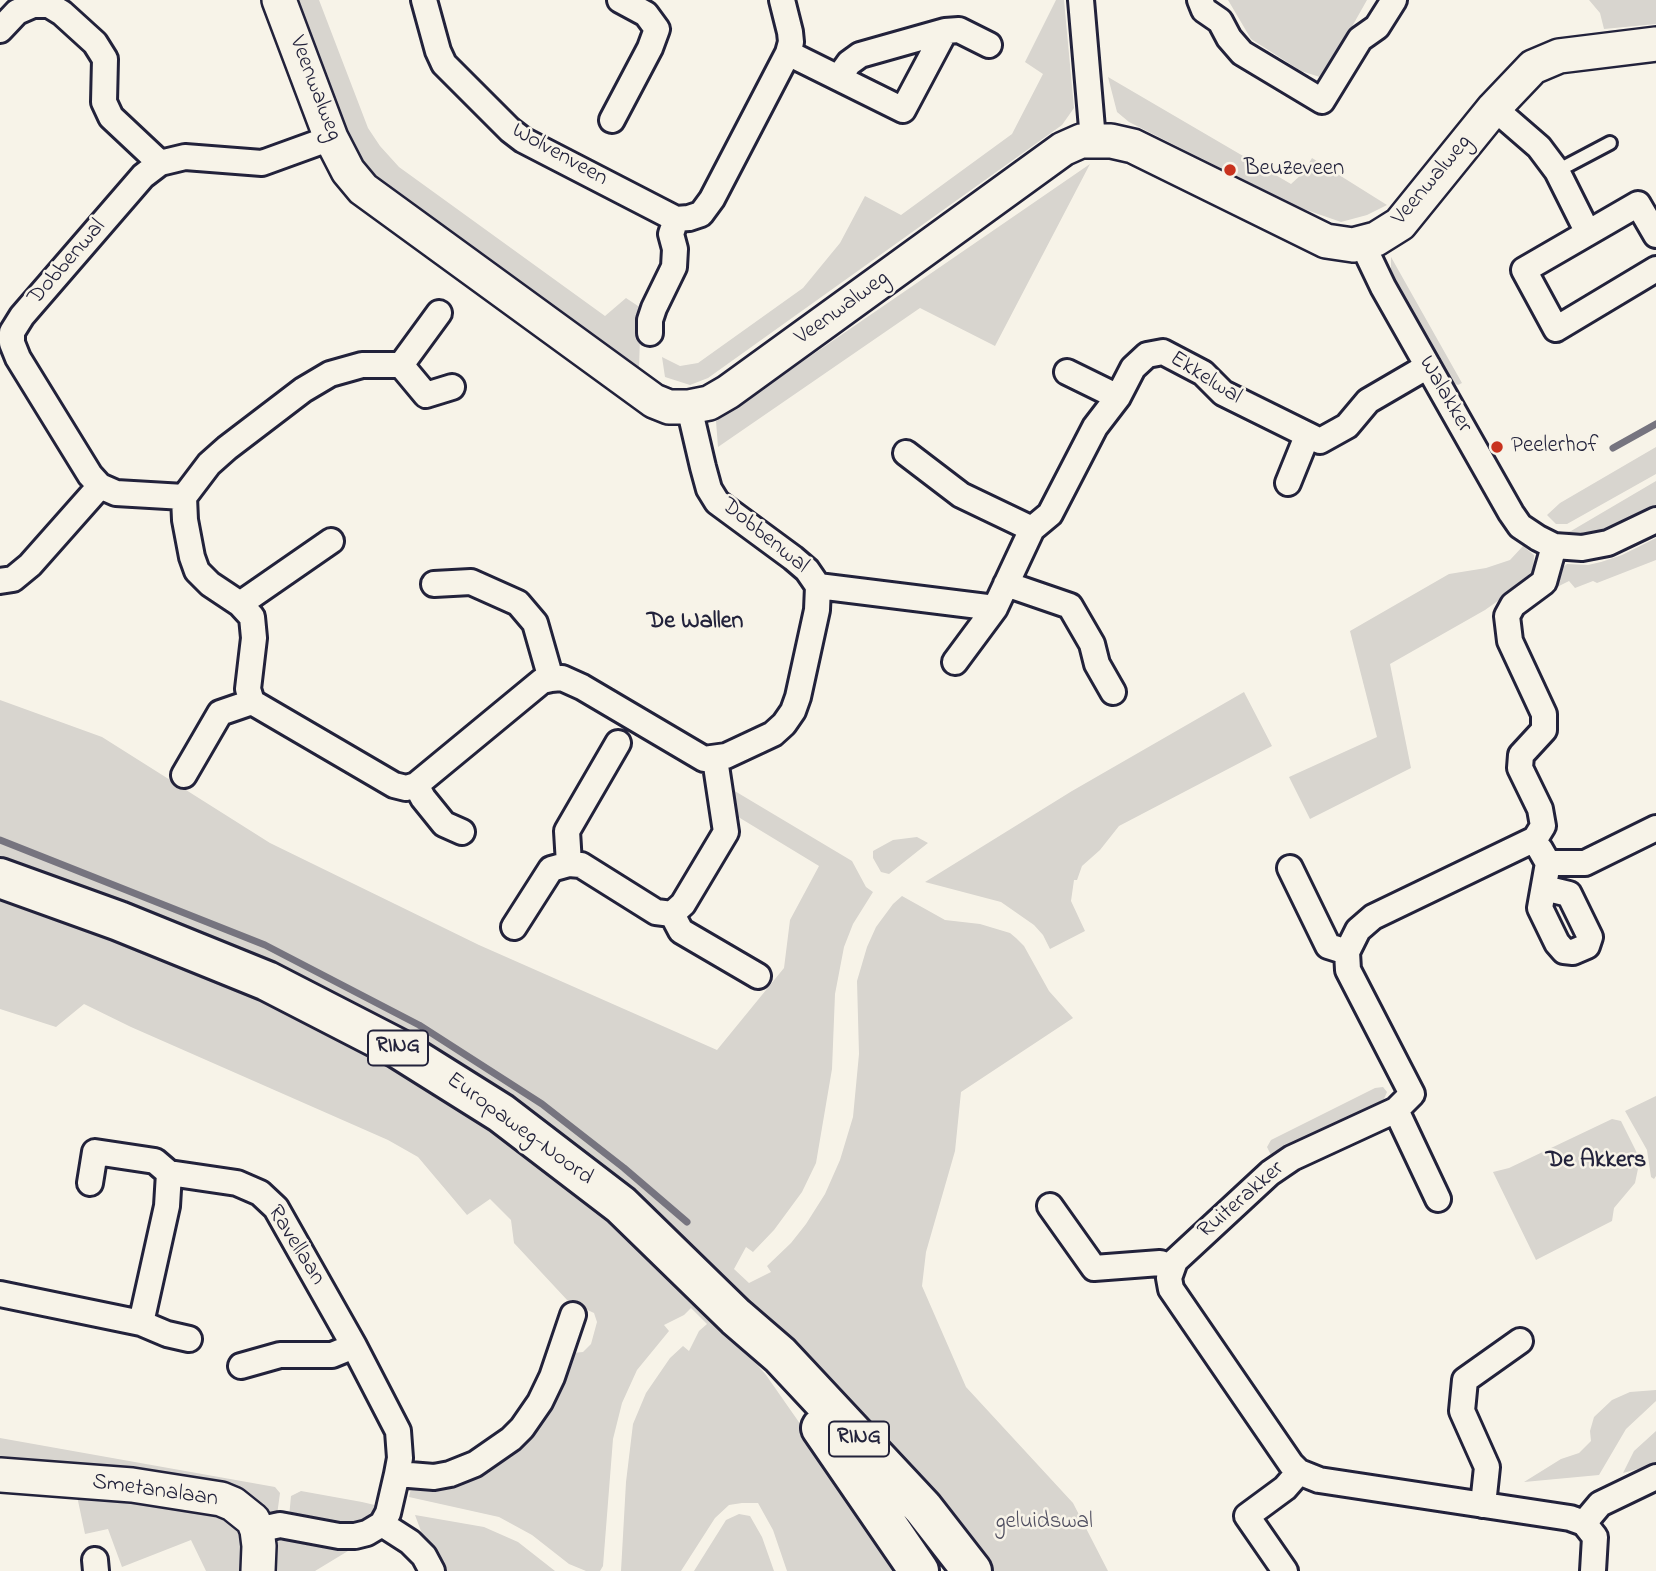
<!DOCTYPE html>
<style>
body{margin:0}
canvas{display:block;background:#f7f3e8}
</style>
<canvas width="1656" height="1571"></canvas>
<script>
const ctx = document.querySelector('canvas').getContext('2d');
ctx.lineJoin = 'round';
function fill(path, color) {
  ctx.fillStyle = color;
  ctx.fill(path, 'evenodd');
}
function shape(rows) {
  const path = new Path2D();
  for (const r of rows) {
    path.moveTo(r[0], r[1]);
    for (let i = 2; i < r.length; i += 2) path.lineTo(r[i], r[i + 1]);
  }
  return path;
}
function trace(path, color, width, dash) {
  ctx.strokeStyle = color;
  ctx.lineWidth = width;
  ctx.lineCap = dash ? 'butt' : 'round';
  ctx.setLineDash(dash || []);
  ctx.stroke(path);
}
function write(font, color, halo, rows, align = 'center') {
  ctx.font = font + ' "Indie Flower",sans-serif';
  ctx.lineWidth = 5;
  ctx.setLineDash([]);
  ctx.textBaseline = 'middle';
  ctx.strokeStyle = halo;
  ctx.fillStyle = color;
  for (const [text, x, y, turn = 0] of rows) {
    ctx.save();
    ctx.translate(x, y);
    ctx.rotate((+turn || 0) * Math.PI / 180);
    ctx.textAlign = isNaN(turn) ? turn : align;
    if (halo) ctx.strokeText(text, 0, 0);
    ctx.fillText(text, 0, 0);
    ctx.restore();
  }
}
fill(shape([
 [295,0,319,0,368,128,380,146,399,167,605,316,626,298,641,308,639,368,387,185,367,167,351,143],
 [1056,0,1064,0,1074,108,1062,125,708,378,690,385,665,377,662,357,680,366,698,363,803,288,840,243,865,196,901,215,1012,134,1043,74,1025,62],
 [1228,0,1367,0,1323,78,1301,71,1251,39],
 [1589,0,1656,0,1656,24,1604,29,1600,13],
 [1108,77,1291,184,1303,173,1312,158,1387,205,1367,215,1341,222,1298,207,1129,122,1117,112],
 [1090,164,995,346,920,308,718,447,716,421],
 [1391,257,1462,383,1458,385,1451,382,1393,278,1391,269],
 [1656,447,1656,474,1567,524,1556,524,1547,515,1560,503],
 [1656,481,1656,507,1645,509,1603,532,1570,538,1556,533,1571,531],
 [1656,538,1656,560,1597,583,1593,581,1575,588,1569,581,1555,588,1559,570,1567,564,1588,565,1601,562,1622,555],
 [1523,546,1534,555,1533,572,1519,586,1485,610,1390,664,1411,768,1310,819,1289,777,1377,737,1350,631,1449,574,1486,568,1510,560],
 [1244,692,1272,746,1119,826,1100,850,1082,866,1077,880,1074,880,1071,901,1085,931,1050,949,1043,935,1034,925,1001,902,925,882,1072,791],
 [0,700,102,737,270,843,479,945,717,1050,784,968,790,920,819,866,735,815,728,787,852,861,866,887,873,892,853,924,844,947,835,994,832,1069,816,1163,802,1192,774,1230,753,1252,746,1247,734,1269,749,1283,771,1272,767,1266,791,1243,806,1224,825,1194,840,1160,853,1117,859,1054,857,981,867,947,876,927,893,904,902,896,945,920,980,924,1010,933,1016,938,1024,946,1049,991,1073,1018,961,1092,955,1151,926,1252,922,1286,966,1387,1073,1503,1108,1571,989,1571,584,1156,0,861],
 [917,837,928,843,889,874,881,872,873,858,873,851,893,840],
 [0,894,255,992,459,1103,606,1214,726,1329,766,1375,903,1571,787,1571,773,1530,758,1503,742,1503,729,1505,715,1518,681,1571,621,1571,626,1482,633,1424,646,1393,670,1358,683,1346,689,1351,699,1331,707,1324,691,1308,684,1315,664,1325,669,1331,637,1370,622,1403,613,1439,603,1566,600,1571,586,1571,569,1564,532,1535,499,1517,409,1497,412,1484,468,1477,573,1353,583,1352,591,1344,597,1322,594,1313,568,1301,514,1243,511,1220,490,1199,467,1215,418,1157,388,1140,131,1027,84,1004,56,1027,0,1009],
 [1383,1087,1387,1092,1384,1099,1376,1106,1298,1142,1272,1157,1267,1147,1271,1140,1375,1088],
 [1656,1096,1656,1176,1654,1179,1651,1177,1647,1150,1625,1111],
 [1612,1119,1621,1121,1638,1155,1639,1164,1635,1183,1614,1208,1612,1221,1536,1260,1493,1172,1509,1168],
 [1656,1390,1656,1401,1626,1429,1599,1475,1524,1482,1561,1459,1579,1453,1591,1441,1590,1431,1594,1417,1612,1400,1630,1392],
 [1656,1431,1656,1464,1623,1473,1634,1451],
 [0,1438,275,1487,280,1493,277,1515,260,1513,137,1471,0,1459],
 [301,1491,362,1502,383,1507,380,1512,351,1526,289,1517,291,1496],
 [77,1496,217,1512,238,1526,242,1550,241,1571,206,1571,191,1540,122,1567,108,1529,85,1534],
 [739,1514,750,1516,762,1537,774,1571,694,1571,726,1520],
 [415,1515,484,1527,518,1542,555,1571,439,1571,431,1558],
 [300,1538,348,1551,315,1571,273,1571,268,1553,275,1542]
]), '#d8d5cf');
trace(shape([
 [1613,448,1656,424],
 [0,840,265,945,419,1025,542,1104,624,1168,687,1222]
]), '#76747f', 7);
const lane = shape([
 [1557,171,1610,143]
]);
const street = shape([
 [424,0,438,51,444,64,510,130,523,140,676,219],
 [782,0,790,32,791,42,788,53],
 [1081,0,1093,140],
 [1200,0,1204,10,1220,21,1229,38,1242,53,1322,101,1360,39,1377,27,1394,0],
 [0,30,17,12,33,5,49,5,62,13,95,43,105,59,104,102,111,117,160,163],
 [945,31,959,30,989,45],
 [1494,108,1539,147,1557,171,1587,231],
 [612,120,650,48,657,29,646,14,620,0],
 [331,138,262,163,185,157,160,163,143,176,22,316,12,332,12,343,18,358,90,475,100,486,116,493,184,497,185,520,192,557,197,571,210,584,240,604,252,617,254,638,248,689,252,702,394,785,406,788,416,785,542,681,551,679,562,678,582,687,704,759,726,756,773,734,784,724,793,711,798,697,817,610,818,586,807,570,793,558,717,502,709,489,703,467,689,407],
 [1656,235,1638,204,1524,270,1556,329,1656,269],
 [1362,243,1383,287,1511,513,1520,526,1538,538,1554,546,1582,548,1608,543,1656,520],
 [650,333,650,320,654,308,674,267,675,249,671,234,676,219,689,218,701,214,712,199,788,53,903,110,945,31,860,55,849,63,839,77],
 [401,365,439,313],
 [1067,372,1118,397],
 [906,453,961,495,1032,529],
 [1288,483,1307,436],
 [184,497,209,464,227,448,303,390,330,374,362,365,401,365,426,395,452,387],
 [0,581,13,579,30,565,100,486],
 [434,584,471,582,518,603,535,623,551,679],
 [1006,584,1070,606,1092,644,1097,664,1113,692],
 [818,586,995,608],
 [240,604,331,541],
 [955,662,995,608,1032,529,1050,514,1095,427,1118,397,1133,368,1147,355,1163,352,1203,373,1223,393,1320,441,1347,426,1368,401,1428,366],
 [184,775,220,713,252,702],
 [416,785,423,798,444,824,462,832],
 [1540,849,1548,863,1585,863,1656,828],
 [569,864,581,865,656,912,672,914,681,931,758,976],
 [1290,868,1328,946,1347,952,1348,970,1412,1094,1396,1110,1292,1158,1270,1173,1175,1261,1169,1278,1171,1289,1291,1464,1299,1472,1319,1480,1570,1518,1584,1523,1595,1537,1593,1571],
 [1544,888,1569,894,1590,937,1587,946,1573,952,1564,951,1557,943,1540,908,1548,863],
 [672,914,683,904,726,832,715,759],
 [514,927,551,869,569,864,567,831,618,743],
 [1347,952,1358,930,1373,917,1535,839,1543,826,1540,809,1520,768,1521,755,1544,730,1544,714,1510,641,1507,616,1513,605,1544,582,1554,546],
 [1396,1110,1438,1199],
 [90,1183,95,1152,155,1161,169,1173,237,1183,260,1193,276,1208,354,1346,398,1431,400,1458,397,1474,434,1477,450,1474,475,1464,511,1439,522,1428,540,1402,552,1377,573,1315],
 [1050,1206,1094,1268,1160,1263,1172,1267],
 [0,1294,141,1323,167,1206,169,1173],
 [141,1323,167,1334,189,1339],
 [241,1366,280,1355,332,1355,354,1346],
 [397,1474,388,1513,382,1524,410,1542,424,1556,432,1571],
 [1483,1505,1487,1467,1462,1411,1465,1380,1520,1341],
 [1584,1523,1600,1504,1656,1477],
 [257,1530,280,1525,339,1536,355,1536,367,1533,382,1524],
 [95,1560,96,1571],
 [1285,1571,1247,1516,1285,1488,1299,1472]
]);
const secondary = shape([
 [279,0,331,138,348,171,363,189,654,401,669,407,689,407,709,403,728,392,1063,149,1081,141,1111,141,1133,146,1326,241,1353,245,1376,239,1400,224,1494,108,1533,67,1559,56,1656,44],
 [0,1475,132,1485,221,1499,233,1504,253,1520,257,1530,259,1546,258,1571]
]);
const primary = shape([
 [0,878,119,921,267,981,399,1049,501,1113,621,1205,736,1317,780,1355,923,1508,972,1571],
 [821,1428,919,1571]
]);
trace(lane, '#22223b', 18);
trace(street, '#22223b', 30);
trace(secondary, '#22223b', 38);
trace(primary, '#22223b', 44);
trace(lane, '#f7f3e8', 12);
trace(street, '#f7f3e8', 24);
trace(secondary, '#f7f3e8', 33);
trace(primary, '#f7f3e8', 38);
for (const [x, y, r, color] of [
 [1230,170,7,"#c8321e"],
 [1497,447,7,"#c8321e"]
]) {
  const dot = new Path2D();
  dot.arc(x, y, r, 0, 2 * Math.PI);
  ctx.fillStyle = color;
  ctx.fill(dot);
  trace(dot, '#f7f3e8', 2.5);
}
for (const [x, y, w] of [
 [398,1048,60],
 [859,1439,60]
]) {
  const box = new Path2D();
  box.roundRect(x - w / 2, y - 17.5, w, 35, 5);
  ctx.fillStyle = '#f7f3e8';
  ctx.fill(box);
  trace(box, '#22223b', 2);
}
write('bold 21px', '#22223b', null, [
 ["RING",398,1048],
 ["RING",859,1439]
]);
write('23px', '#22223b', '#f7f3e8', [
 ["Veenwalweg",314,89,69],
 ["Wolvenveen",559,156,29],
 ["Veenwalweg",1433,181,-50],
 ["Dobbenwal",68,263,-49],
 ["Veenwalweg",843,309,-36],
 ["Ekkelwal",1205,379,32],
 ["Walakker",1444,395,60],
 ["Dobbenwal",764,537,39],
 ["Europaweg-Noord",519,1130,36],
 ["Ruiterakker",1242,1201,-41],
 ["Ravellaan",295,1246,58],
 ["Smetanalaan",155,1492,8]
]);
write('23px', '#22223b', '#f7f3e8', [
 ["Beuzeveen",1244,170],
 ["Peelerhof",1511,447]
], 'left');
write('23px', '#504f60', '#f7f3e8', [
 ["geluidswal",1044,1523]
]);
write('bold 24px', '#22223b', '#f7f3e8', [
 ["De Wallen",695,623],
 ["De Akkers",1596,1162]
]);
</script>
